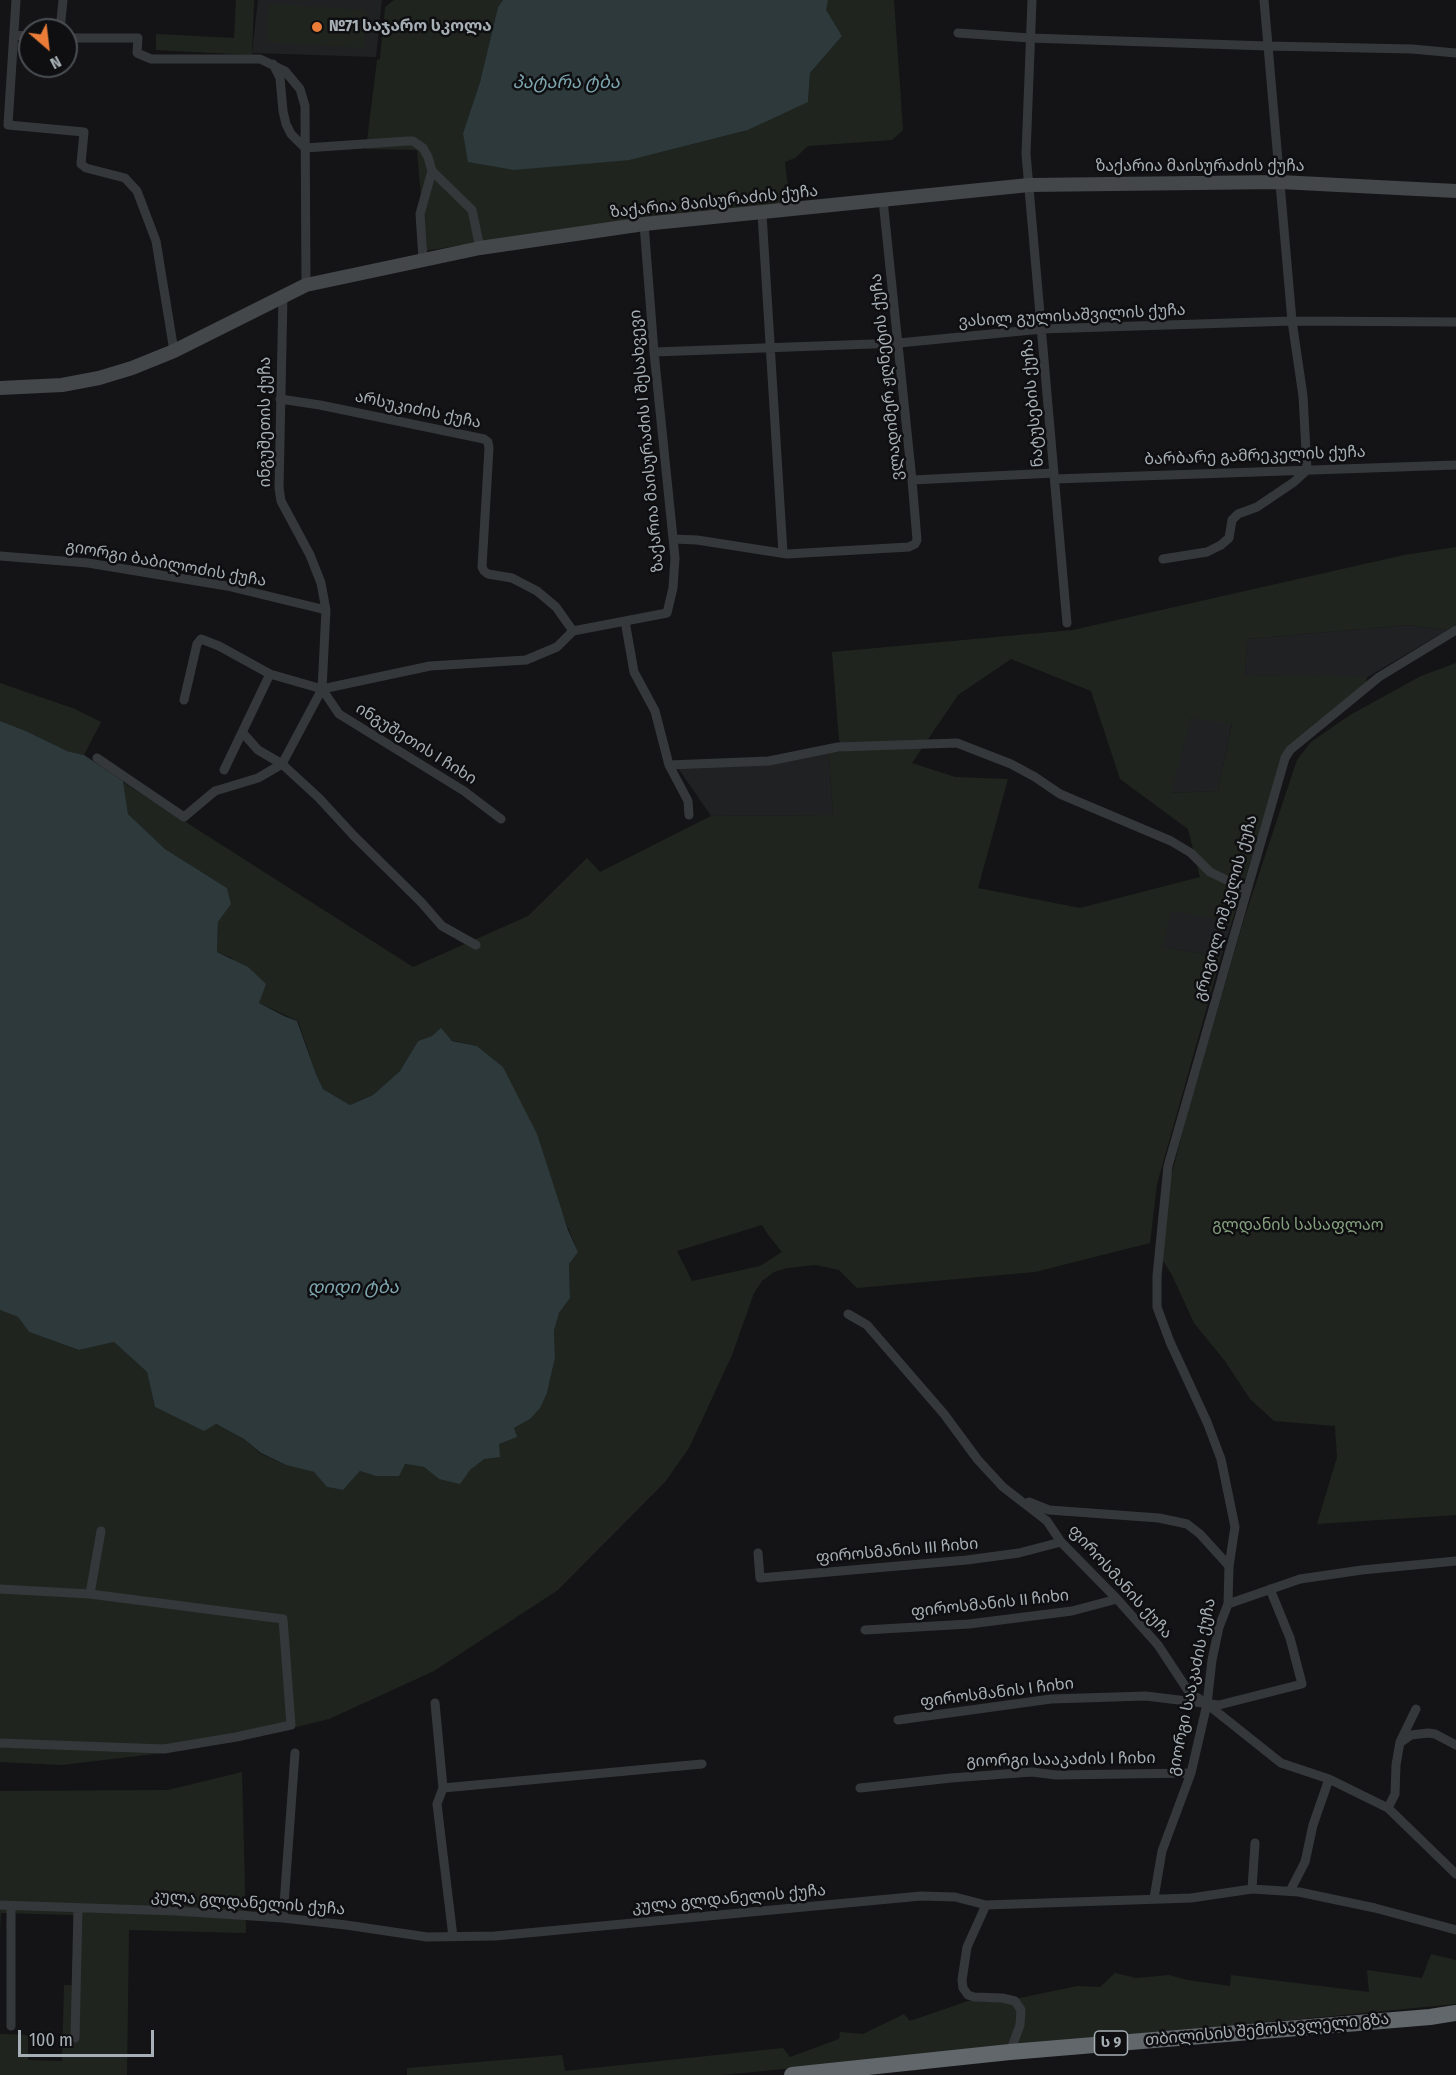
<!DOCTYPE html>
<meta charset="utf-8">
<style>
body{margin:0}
#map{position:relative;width:1456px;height:2075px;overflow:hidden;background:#141416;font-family:"Fira Sans Condensed",sans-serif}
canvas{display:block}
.north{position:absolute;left:18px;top:18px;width:60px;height:60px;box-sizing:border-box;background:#0f0f11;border:2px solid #4b4f53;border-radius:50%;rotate:152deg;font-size:16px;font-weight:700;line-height:24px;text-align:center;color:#a6afb5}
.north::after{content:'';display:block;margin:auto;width:21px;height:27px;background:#ea7c38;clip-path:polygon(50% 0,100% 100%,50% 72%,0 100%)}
.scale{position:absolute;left:18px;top:2030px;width:136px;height:27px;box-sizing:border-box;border:3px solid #a6afb5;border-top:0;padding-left:8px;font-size:18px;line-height:21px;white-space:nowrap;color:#a6afb5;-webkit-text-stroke:4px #0f0f11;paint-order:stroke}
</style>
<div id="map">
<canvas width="1456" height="2075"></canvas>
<div class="north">N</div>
<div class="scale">100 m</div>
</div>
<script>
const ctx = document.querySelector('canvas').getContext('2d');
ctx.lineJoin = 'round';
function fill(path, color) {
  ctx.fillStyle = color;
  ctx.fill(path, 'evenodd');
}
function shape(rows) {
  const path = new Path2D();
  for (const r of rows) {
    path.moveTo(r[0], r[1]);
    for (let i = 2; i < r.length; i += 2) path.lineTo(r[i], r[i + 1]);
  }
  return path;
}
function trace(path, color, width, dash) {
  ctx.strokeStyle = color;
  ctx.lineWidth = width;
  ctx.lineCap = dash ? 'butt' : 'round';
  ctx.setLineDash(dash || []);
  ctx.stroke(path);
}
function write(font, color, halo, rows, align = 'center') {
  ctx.font = font + ' "Fira Sans Condensed","Noto Sans Georgian",sans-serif';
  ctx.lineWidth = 5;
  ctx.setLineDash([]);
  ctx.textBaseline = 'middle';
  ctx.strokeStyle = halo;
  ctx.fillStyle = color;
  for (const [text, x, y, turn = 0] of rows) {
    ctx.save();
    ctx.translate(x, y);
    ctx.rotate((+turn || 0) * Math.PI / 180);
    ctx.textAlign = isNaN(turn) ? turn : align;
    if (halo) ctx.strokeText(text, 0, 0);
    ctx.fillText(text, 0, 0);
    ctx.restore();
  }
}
fill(shape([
 [258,0,382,0,376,57,252,53],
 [1408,625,1447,630,1366,678,1245,675,1247,639],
 [1191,717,1232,723,1218,791,1170,793],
 [829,753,833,815,711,816,678,768],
 [1171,910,1232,922,1221,957,1161,947]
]), '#202123');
fill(shape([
 [236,0,254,0,252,55,156,50,156,34,234,38],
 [394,0,503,0,498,7,480,82,463,133,630,160,748,130,808,101,810,73,842,36,825,10,828,0,894,0,903,130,892,140,808,146,795,158,785,162,790,205,542,233,424,251,425,243,417,150,366,149,377,60,380,59,385,7],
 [269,4,366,10,364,48,267,42],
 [1456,547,1456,625,1447,630,1408,625,1247,639,1245,675,1367,677,1366,684,1288,747,1277,774,1232,922,1171,911,1162,947,1221,957,1157,1184,1150,1243,1035,1272,857,1288,839,1270,816,1265,787,1268,774,1272,762,1281,754,1293,732,1355,689,1448,665,1482,558,1590,434,1671,329,1719,240,1741,163,1753,62,1765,0,1762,0,1310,18,1317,29,1332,79,1350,114,1342,147,1372,155,1407,203,1430,215,1424,244,1439,261,1454,286,1465,314,1472,327,1487,343,1490,360,1471,377,1476,404,1464,424,1467,439,1479,470,1470,484,1458,514,1428,530,1419,547,1393,555,1358,554,1331,559,1313,570,1298,569,1264,578,1252,503,1067,477,1046,432,1036,418,1041,400,1071,373,1095,350,1105,323,1089,316,1074,298,1021,259,1003,232,958,217,952,218,922,231,904,227,888,165,849,128,814,123,782,413,967,528,916,587,858,600,872,711,816,833,815,829,753,844,751,839,740,832,652,1073,630,1404,555],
 [1011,659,1091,691,1120,779,1188,829,1200,877,1080,908,978,888,1008,779,955,777,912,763,958,695],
 [1191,718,1232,724,1218,791,1171,793],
 [762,1225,769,1236,782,1252,760,1266,692,1281,677,1251],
 [1456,663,1456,1515,1317,1524,1337,1457,1335,1426,1274,1421,1250,1399,1225,1361,1194,1323,1172,1275,1161,1258,1171,1177,1186,1118,1244,919,1297,760,1311,742,1350,715,1421,676],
 [0,683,75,709,101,722,84,755,67,751,26,731,0,721],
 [242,1772,246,1933,129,1930,127,2075,0,2075,0,2034,28,2035,28,2060,62,2061,64,1985,72,1985,74,1915,1,1913,0,1932,0,1791,168,1790],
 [1431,1954,1456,1960,1456,2004,722,2075,407,2075,407,2068,562,2055,565,2071,783,2048,790,2057,839,2039,840,2032,863,2034,904,2014,910,2021,968,2001,1001,2002,1077,1986,1100,1987,1115,1973,1136,1978,1169,1975,1187,1980,1230,1986,1231,1975,1369,1992,1367,1970,1422,1978]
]), '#1f251e');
fill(shape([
 [503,0,828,0,826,10,842,36,810,73,808,102,748,130,630,160,514,170,468,162,463,133,480,82,498,7],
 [0,721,26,731,67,751,84,755,123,781,128,814,165,849,227,888,231,904,218,922,217,952,248,967,266,984,259,1003,284,1016,297,1021,316,1074,323,1089,350,1105,373,1095,400,1071,418,1041,432,1036,441,1028,452,1041,477,1046,503,1067,537,1134,568,1230,578,1252,569,1264,570,1298,559,1313,554,1331,555,1358,547,1393,540,1408,530,1419,514,1428,517,1437,499,1444,500,1457,484,1459,470,1470,460,1484,439,1479,424,1467,405,1464,399,1476,376,1476,360,1471,343,1490,327,1487,314,1472,286,1465,261,1453,244,1439,216,1424,204,1431,155,1407,147,1372,114,1342,79,1350,29,1332,18,1317,0,1310]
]), '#2d393b');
trace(shape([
 [16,0,8,125,84,132,81,164,86,168,125,178,137,191,156,241,174,351],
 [1032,0,1026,154,1067,623],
 [1264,0,1292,321,1303,396,1307,470],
 [60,30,63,0],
 [958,33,1030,38,1267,46,1412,49,1456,53],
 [14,35,30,36],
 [66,38,138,38,137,53,151,59,260,59,285,71,300,89,305,106,306,285],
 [273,64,280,78,283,111,286,124,291,134,305,148,408,141,413,141,423,148,428,157,432,171,420,214,423,259],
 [432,171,472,210,480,248],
 [762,214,783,553],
 [654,352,899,343,1042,329,1292,321,1456,322],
 [280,399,320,405,484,439,488,442,489,448,482,567,484,571,488,574,512,578,537,591,556,607,573,631],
 [1055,479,1456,465],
 [912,480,1054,473],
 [673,539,697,540,787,554,909,547,915,544,917,540,912,480,883,200],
 [0,556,88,563,227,586,326,610],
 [1163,559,1207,552,1221,545,1229,538,1232,520,1238,514,1257,507,1294,482,1307,470],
 [625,621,634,672,655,711,669,765,688,801,689,815],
 [322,689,339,714,464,791,501,819],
 [184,700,197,644,201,639,219,646,270,674,322,689,430,666,526,660,557,647,573,631,667,613,673,588,675,558,654,352,644,224],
 [242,732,258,750,282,764,319,798,354,836,421,902,442,926,476,945],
 [97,758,184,817,215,791,258,778,282,764,322,689,326,610,321,583,310,555,281,501,279,488,283,296],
 [669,765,769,761,838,747,957,743,1011,764,1035,777,1060,794,1171,841,1191,853,1210,872,1247,890],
 [224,770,270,674],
 [848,1314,867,1325,944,1414,978,1460,1003,1487,1047,1521,1061,1542,1117,1599,1158,1645,1189,1692,1207,1704,1281,1763,1329,1779,1388,1808,1456,1874],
 [1029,1502,1049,1510,1159,1518,1187,1524,1200,1534,1229,1566],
 [758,1553,760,1578,967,1560,1019,1553,1061,1542],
 [0,1589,90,1594,101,1531],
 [1228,1604,1300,1579,1362,1570,1456,1561],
 [865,1630,969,1624,1072,1611,1117,1599],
 [435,1703,443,1788,437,1804,453,1937],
 [898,1720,1051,1699,1146,1696,1219,1705,1302,1684,1290,1638,1270,1589],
 [1401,1742,1411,1735,1428,1733,1435,1734,1456,1745],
 [0,1743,164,1749,236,1737,291,1725,283,1619,90,1594],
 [443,1788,702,1764],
 [860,1788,951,1778,1032,1772,1056,1775,1191,1773],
 [1388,1808,1395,1794,1396,1765,1400,1742,1416,1709],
 [1252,1889,1255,1843],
 [1290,1891,1305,1862,1313,1825,1329,1779],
 [1154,1898,1162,1851,1191,1773,1207,1704,1212,1660,1219,1627,1228,1604,1229,1566,1235,1527,1221,1459,1207,1422,1170,1342,1157,1307,1157,1276,1168,1166,1285,758,1290,750,1379,677,1456,630],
 [0,1905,176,1911,283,1918,346,1925,427,1937,495,1936,921,1896,955,1897,986,1905,1191,1898,1252,1889,1299,1892,1375,1908,1456,1930],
 [986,1905,967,1947,962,1980,963,1988,968,1995,974,1997,1002,1998,1015,2001,1021,2010,1020,2025,1010,2052],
 [11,1906,11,2026],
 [283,1918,295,1753],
 [75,2038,78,1908]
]), '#35383b', 9);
trace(shape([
 [0,388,62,385,99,378,132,368,174,351,306,285,480,248,644,224,1029,185,1280,182,1456,191]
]), '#43474a', 14);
trace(shape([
 [792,2075,1010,2052,1430,2017,1456,2013]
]), '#61676b', 16);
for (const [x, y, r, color] of [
 [317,27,6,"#ea7c38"]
]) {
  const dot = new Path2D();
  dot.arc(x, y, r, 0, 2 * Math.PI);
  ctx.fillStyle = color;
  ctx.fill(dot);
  trace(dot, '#0f0f11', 2);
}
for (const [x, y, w] of [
 [1111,2043,33]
]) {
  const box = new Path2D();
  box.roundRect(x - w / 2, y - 12, w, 24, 4.5);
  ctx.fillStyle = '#0f0f11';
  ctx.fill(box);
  trace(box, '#a6afb5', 1.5);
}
write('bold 15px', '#a6afb5', null, [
 ["ს 9",1111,2043]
]);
write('bold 16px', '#a6afb5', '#0f0f11', [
 ["№71 საჯარო სკოლა",329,27]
], 'left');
write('16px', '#a6afb5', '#0f0f11', [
 ["ზაქარია მაისურაძის ქუჩა",1200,167],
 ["ზაქარია მაისურაძის ქუჩა",714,202,-6],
 ["ვასილ გულისაშვილის ქუჩა",1072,316,-3],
 ["ვლადიმერ ჟღნეტის ქუჩა",887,377,-96],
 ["ნატუსების ქუჩა",1033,403,-95],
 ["არსუკიძის ქუჩა",418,410,12],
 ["ინგუშეთის ქუჩა",266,422,-90],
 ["ზაქარია მაისურაძის I შესახვევი",647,441,-95],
 ["ბარბარე გამრეკელის ქუჩა",1255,456,-2],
 ["გიორგი ბაბილოძის ქუჩა",166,564,10],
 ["ინგუშეთის I ჩიხი",416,744,32],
 ["გრიგოლ ოშკელის ქუჩა",1226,908,-74],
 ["ფიროსმანის III ჩიხი",897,1551,-5],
 ["ფიროსმანის ქუჩა",1120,1582,48],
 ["ფიროსმანის II ჩიხი",990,1604,-6],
 ["გიორგი სააკაძის ქუჩა",1192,1687,-78],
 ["ფიროსმანის I ჩიხი",997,1693,-7],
 ["გიორგი სააკაძის I ჩიხი",1061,1760,-1],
 ["კულა გლდანელის ქუჩა",729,1899,-5],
 ["კულა გლდანელის ქუჩა",248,1903,4],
 ["თბილისის შემოსავლელი გზა",1267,2030,-5]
]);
write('16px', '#85a07e', '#0f0f11', [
 ["გლდანის სასაფლაო",1298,1226]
]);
write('italic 18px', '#7ea6af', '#0f0f11', [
 ["პატარა ტბა",566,83],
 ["დიდი ტბა",353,1288]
]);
</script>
